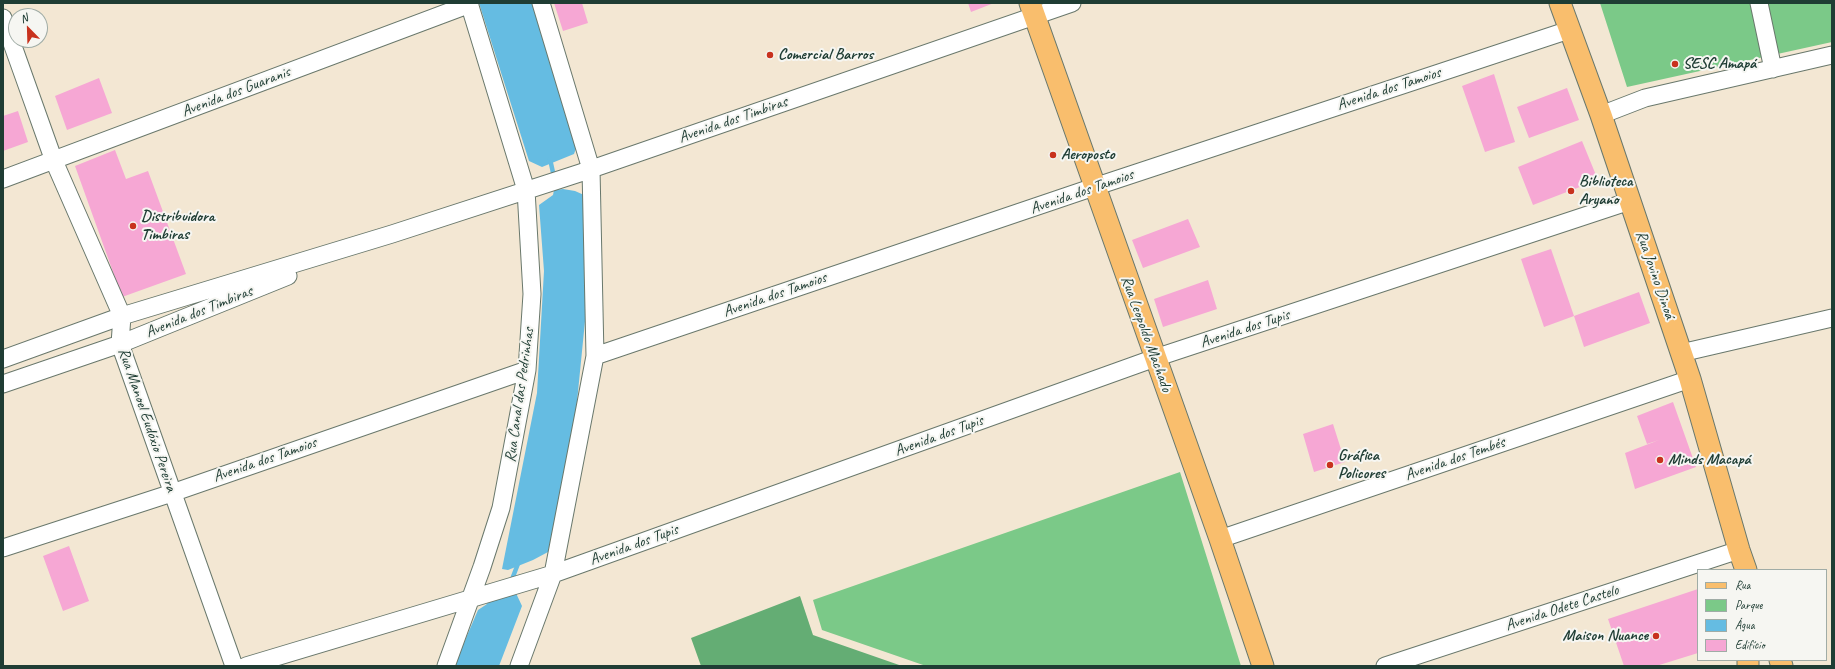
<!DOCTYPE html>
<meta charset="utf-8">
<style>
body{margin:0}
#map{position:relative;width:1835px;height:669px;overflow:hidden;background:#f3e7d3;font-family:Caveat,sans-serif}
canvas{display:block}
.frame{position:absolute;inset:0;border:4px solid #1f3d34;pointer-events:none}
.legend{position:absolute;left:1697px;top:569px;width:130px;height:92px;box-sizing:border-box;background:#f6f6f2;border:1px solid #a0aca6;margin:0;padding:5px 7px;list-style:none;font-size:12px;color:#1f3d34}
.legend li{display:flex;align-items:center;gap:8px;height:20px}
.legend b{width:20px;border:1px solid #a0aca6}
.north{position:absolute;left:8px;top:8px;width:40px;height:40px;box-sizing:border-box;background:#f6f6f2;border:1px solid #a0aca6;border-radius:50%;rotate:337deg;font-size:11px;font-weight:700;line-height:16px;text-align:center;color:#1f3d34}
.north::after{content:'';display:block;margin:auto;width:14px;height:18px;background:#c8321e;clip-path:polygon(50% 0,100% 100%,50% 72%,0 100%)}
</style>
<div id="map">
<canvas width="1835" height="669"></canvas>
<div class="frame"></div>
<ul class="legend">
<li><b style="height:5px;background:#f9be6d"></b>Rua</li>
<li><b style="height:11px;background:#7bc988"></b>Parque</li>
<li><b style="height:11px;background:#65bce2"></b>Água</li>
<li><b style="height:11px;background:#f6a7d4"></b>Edifício</li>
</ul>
<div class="north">N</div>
</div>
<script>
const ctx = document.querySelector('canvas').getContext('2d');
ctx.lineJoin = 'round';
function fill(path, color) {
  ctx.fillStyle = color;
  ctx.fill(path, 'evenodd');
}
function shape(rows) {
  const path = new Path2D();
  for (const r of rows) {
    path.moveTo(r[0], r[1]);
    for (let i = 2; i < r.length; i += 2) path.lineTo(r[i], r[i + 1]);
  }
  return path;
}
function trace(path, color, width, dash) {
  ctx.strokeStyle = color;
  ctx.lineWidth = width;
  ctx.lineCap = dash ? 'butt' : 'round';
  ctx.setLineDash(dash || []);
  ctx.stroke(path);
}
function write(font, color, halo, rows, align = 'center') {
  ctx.font = font + ' Caveat,sans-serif';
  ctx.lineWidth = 4;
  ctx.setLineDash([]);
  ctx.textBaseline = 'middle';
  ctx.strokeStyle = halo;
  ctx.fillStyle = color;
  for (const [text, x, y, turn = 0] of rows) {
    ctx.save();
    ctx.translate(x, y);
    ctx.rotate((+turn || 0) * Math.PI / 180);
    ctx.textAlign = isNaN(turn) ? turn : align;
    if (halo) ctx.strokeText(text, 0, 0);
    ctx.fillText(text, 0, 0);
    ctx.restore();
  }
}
fill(shape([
 [1600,3,1832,3,1832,42,1627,87],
 [1180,472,1241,666,926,666,822,630,813,600]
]), '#7bc988');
fill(shape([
 [800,596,813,635,902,666,701,666,691,638]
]), '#64ad74');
fill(shape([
 [479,3,536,3,579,140,574,154,542,167,529,161],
 [563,189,575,191,584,195,586,311,574,432,548,552,533,560,508,570,502,569,537,393,544,271,539,205,553,195,554,190],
 [515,591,522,606,499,666,454,666,478,610,487,604,488,601]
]), '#65bce2');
trace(shape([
 [550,159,554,177],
 [511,582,519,561]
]), '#65bce2', 4.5);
fill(shape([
 [554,3,582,3,588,23,563,31],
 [968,3,994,3,971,12],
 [1494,74,1515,142,1485,152,1462,86],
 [99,78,112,113,67,130,55,96],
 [1567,88,1579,120,1529,138,1517,107],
 [18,111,28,142,3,151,3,116],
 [1582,141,1598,180,1533,205,1518,167],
 [115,150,126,179,148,171,186,274,122,297,75,166],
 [1188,219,1200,247,1143,268,1132,240],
 [1551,249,1574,316,1544,327,1521,259],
 [1208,280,1217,309,1163,327,1154,299],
 [1639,292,1650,323,1584,347,1574,316],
 [1673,402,1696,467,1635,489,1625,453,1659,440,1647,444,1637,416],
 [1333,424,1345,462,1314,472,1303,434],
 [69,546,89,601,63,611,43,556],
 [1698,589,1698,653,1656,666,1624,666,1608,619]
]), '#f6a7d4');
const minor = shape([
 [1759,3,1773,69],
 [3,18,54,161,122,316,120,344,234,666],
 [1601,115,1645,98,1832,55],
 [3,179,470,4],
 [1681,353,1832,318],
 [595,356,1094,187,1569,30],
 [3,359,122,316,392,234,580,173,1072,3],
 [3,384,120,344,288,276],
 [1220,539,1690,379],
 [3,548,172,493,527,370],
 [246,666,553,574,1155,358,1630,201],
 [446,666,482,567,501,508,527,370,532,294,526,190,469,3],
 [519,666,553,574,595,356,591,169,541,3],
 [1385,666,1739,550]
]);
const major = shape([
 [1030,3,1220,539,1263,666],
 [1560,3,1601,115,1690,379,1739,550,1746,570],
 [1780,660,1782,666],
 [1748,666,1748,660]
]);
trace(minor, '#69786c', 19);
trace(major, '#69786c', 23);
trace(minor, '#fff', 17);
trace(major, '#f9be6d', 21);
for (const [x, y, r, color] of [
 [770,55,4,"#c8321e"],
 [1675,64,4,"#c8321e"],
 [1053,155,4,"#c8321e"],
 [1571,191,4,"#c8321e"],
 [133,226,4,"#c8321e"],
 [1660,460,4,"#c8321e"],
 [1330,465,4,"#c8321e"],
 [1656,636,4,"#c8321e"]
]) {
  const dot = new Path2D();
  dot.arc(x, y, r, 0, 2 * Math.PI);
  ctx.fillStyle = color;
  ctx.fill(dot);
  trace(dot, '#f6f6f2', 1.5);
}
write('bold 16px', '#1f3d34', '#f6f6f2', [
 ["Comercial Barros",778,55],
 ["SESC Amapá",1683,64],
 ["Aeroposto",1061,155],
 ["Biblioteca",1579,182],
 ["Aryano",1579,200],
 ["Distribuidora",141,217],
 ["Timbiras",141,235],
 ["Gráfica",1338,456],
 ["Policores",1338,474],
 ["Minds Macapá",1668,460],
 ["Maison Nuance",1648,636,"right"]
], 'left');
write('16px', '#1f3d34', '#f6f6f2', [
 ["Avenida dos Tamoios",1389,89,-18],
 ["Avenida dos Guaranis",236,92,-21],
 ["Avenida dos Timbiras",733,120,-19],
 ["Avenida dos Tamoios",1082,192,-19],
 ["Rua Jovino Dinoá",1655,275,71],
 ["Avenida dos Tamoios",775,295,-19],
 ["Avenida dos Timbiras",199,312,-22],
 ["Avenida dos Tupis",1245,329,-18],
 ["Rua Leopoldo Machado",1146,334,70],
 ["Rua Canal das Pedrinhas",520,395,-82],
 ["Rua Manoel Eudóxio Pereira",147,420,71],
 ["Avenida dos Tupis",939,436,-20],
 ["Avenida dos Tembés",1455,459,-19],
 ["Avenida dos Tamoios",265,460,-19],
 ["Avenida dos Tupis",634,545,-20],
 ["Avenida Odete Castelo",1562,608,-18]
]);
</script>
